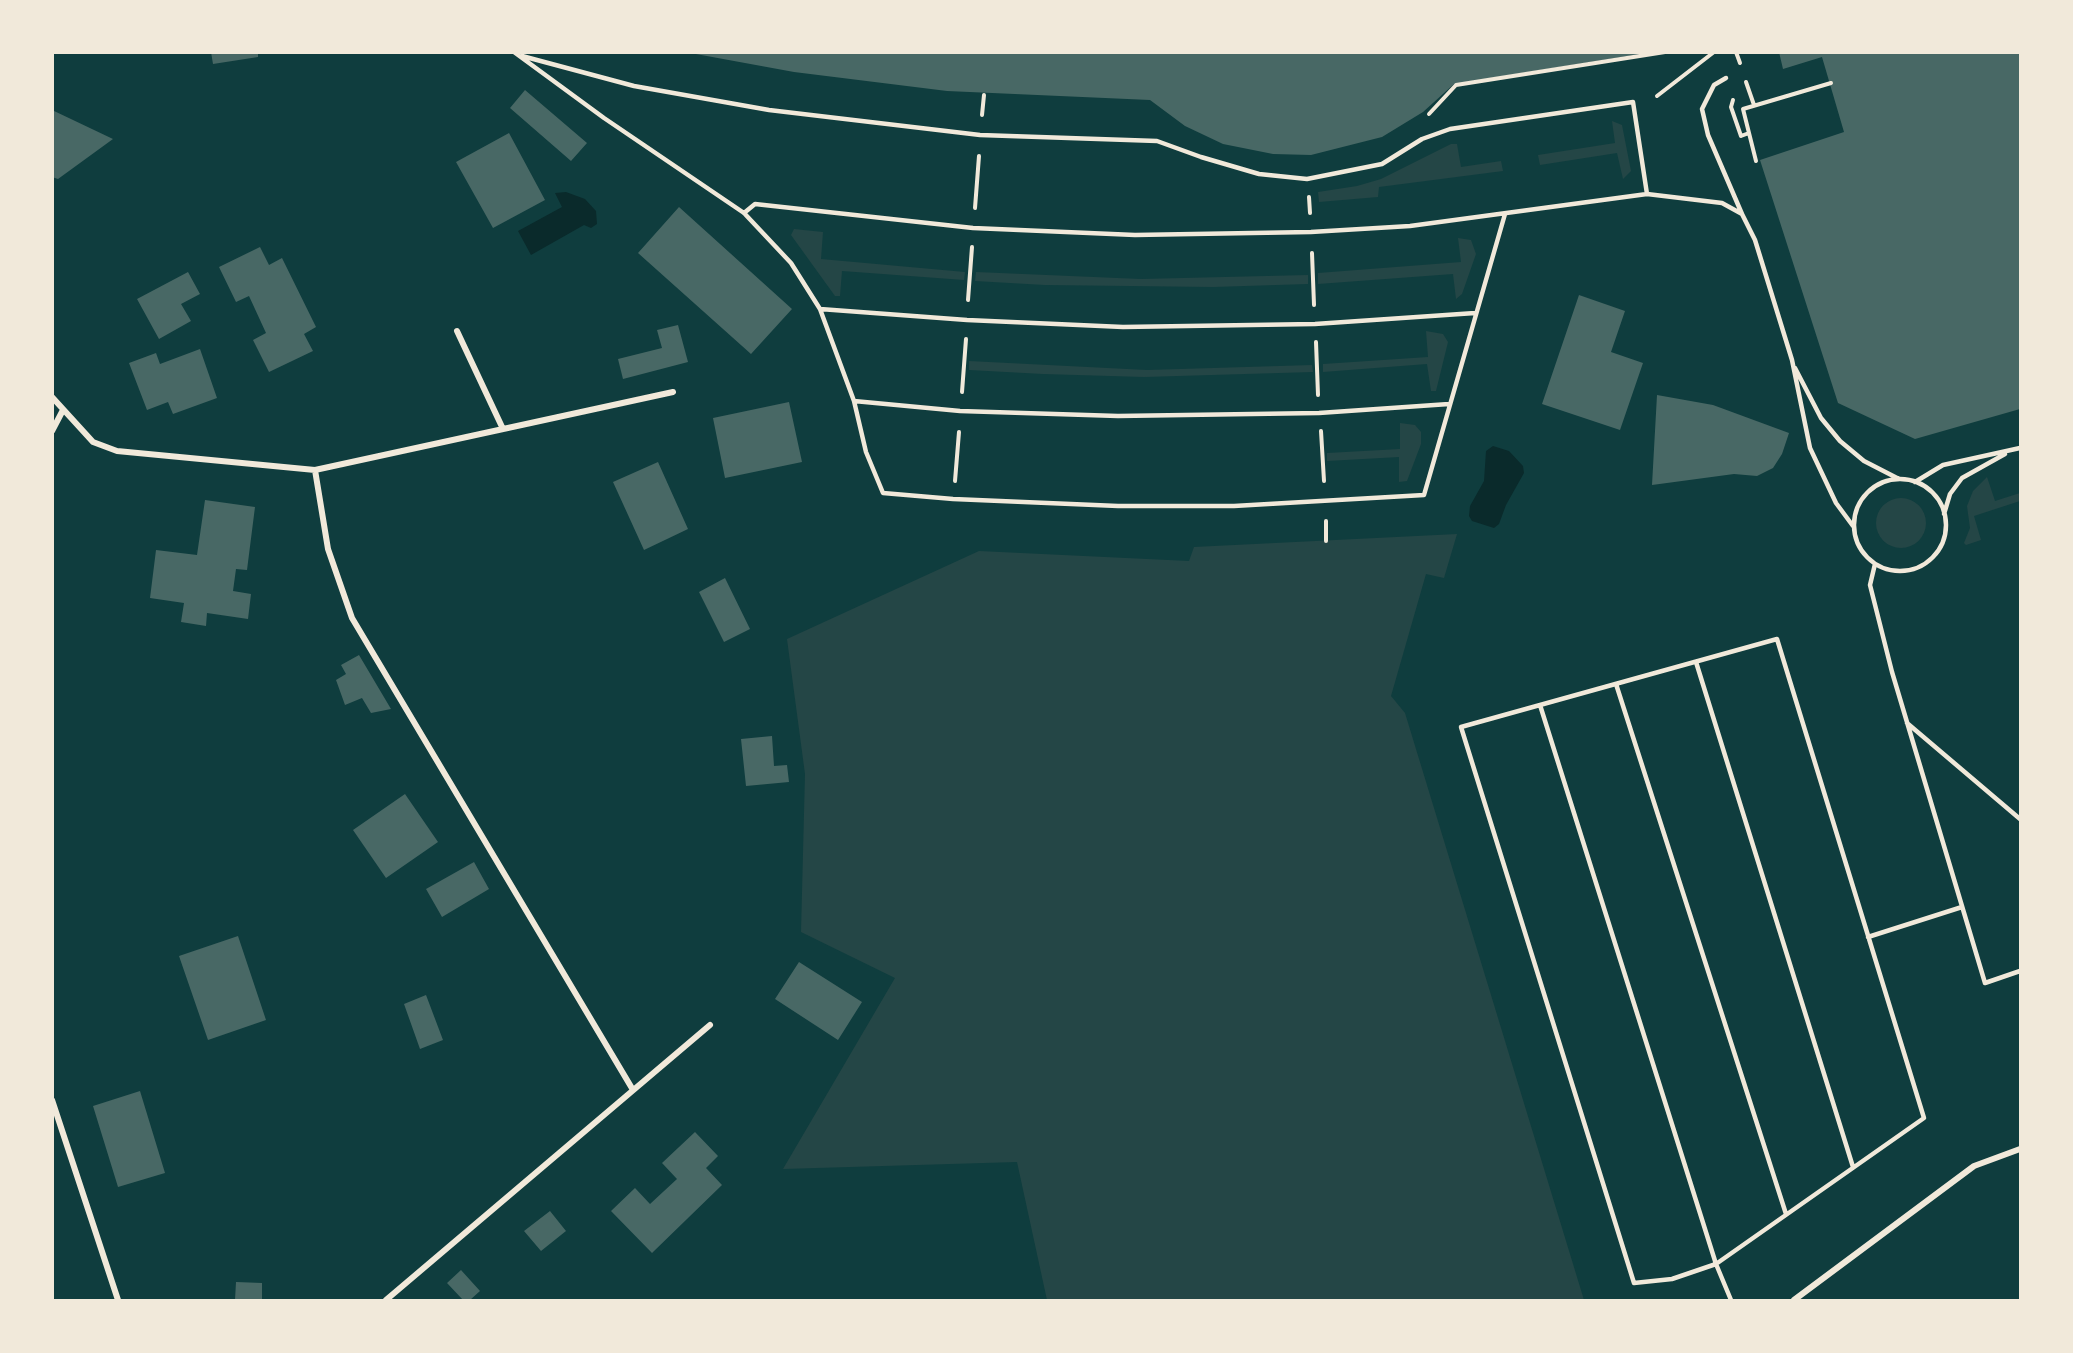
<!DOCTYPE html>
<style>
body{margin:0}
#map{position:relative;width:2073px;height:1353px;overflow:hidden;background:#0f3d3e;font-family:Poppins,sans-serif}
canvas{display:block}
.frame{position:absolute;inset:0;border:54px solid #f1e9da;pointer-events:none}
</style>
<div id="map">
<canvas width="2073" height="1353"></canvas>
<div class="frame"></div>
</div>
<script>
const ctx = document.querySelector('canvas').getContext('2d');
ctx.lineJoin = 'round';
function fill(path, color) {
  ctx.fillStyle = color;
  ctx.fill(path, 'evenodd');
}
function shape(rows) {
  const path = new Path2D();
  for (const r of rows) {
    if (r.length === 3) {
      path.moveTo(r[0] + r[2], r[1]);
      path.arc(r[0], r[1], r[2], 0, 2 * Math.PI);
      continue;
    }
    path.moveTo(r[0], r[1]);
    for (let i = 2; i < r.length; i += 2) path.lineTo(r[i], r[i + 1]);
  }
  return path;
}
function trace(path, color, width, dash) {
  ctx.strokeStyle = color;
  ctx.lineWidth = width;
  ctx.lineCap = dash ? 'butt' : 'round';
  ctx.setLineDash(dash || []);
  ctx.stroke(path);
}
fill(shape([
 [1612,121,1622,125,1631,171,1623,179,1617,153,1540,165,1538,155,1615,143],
 [1451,144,1457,144,1461,167,1501,161,1503,171,1379,187,1378,197,1319,202,1318,192,1357,186,1381,179],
 [794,229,823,232,821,259,965,272,964,280,842,271,840,296,835,296,791,235],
 [1458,238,1471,240,1476,254,1462,294,1456,299,1453,274,1318,284,1318,273,1461,262],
 [976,272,1141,279,1308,275,1308,284,1213,287,1045,285,975,281],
 [1426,331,1443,334,1448,342,1436,391,1431,391,1427,364,1323,372,1323,364,1428,357],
 [969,361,1147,370,1312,365,1313,372,1144,377,1043,374,969,370],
 [1400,423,1415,425,1421,432,1421,444,1407,481,1399,482,1399,457,1327,461,1327,453,1400,449],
 [1987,477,1995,501,2020,493,2020,501,1974,516,1981,540,1966,545,1964,543,1970,528,1967,506,1973,491],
 [1901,523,25],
 [1457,534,1444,578,1426,574,1391,696,1405,713,1584,1300,1047,1300,1017,1162,783,1169,895,978,801,932,805,774,787,639,979,551,1189,561,1194,547]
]), '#244646');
fill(shape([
 [566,192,585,199,596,211,597,224,591,228,584,225,531,255,518,231,562,207,555,193],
 [1493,446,1509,451,1523,466,1524,473,1506,505,1499,524,1494,528,1472,521,1469,516,1470,506,1484,481,1486,451]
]), '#0a2a2b');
fill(shape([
 [211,52,258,52,258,57,213,64],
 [685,52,1652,52,1454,84,1423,112,1382,137,1311,155,1273,154,1223,144,1185,126,1150,100,947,91,794,72],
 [1779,52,2020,52,2020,409,1915,439,1838,403,1760,160,1844,132,1822,57,1783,69],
 [525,90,587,143,571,161,510,108],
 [52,110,113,139,58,179,52,177],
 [509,133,545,200,493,228,456,162],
 [679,207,792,309,751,354,638,253],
 [260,247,269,265,282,258,316,327,304,334,313,351,269,372,253,340,266,333,249,296,236,302,219,267],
 [188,272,200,294,181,304,191,321,159,339,137,299],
 [1579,295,1625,311,1611,352,1643,363,1620,430,1542,404],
 [678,325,688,362,623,379,618,359,662,348,657,330],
 [200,349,217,398,173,414,168,402,147,410,129,363,156,353,160,364],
 [1657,395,1713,405,1789,433,1782,454,1773,468,1757,476,1734,474,1652,485],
 [789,402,802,462,725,478,713,418],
 [658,462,688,529,644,550,613,482],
 [205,500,255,507,247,570,236,569,233,591,251,594,248,619,207,613,206,626,181,622,184,603,150,598,156,550,197,555],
 [725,578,750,629,724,642,699,592],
 [359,655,391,709,371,713,362,698,345,705,336,680,346,674,341,665],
 [772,736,774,766,787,765,789,782,746,786,741,739],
 [405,794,438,842,386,878,353,830],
 [474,862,489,889,442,917,426,889],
 [238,936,266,1020,208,1040,179,956],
 [799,962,862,1002,838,1040,775,999],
 [426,995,443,1040,420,1049,404,1004],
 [140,1091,165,1173,118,1187,93,1106],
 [695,1132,718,1156,706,1168,722,1185,652,1253,611,1211,635,1188,650,1204,677,1179,662,1163],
 [550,1211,566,1231,541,1251,524,1231],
 [461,1270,480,1291,470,1300,463,1300,447,1283],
 [236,1282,262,1283,262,1300,235,1300]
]), '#486865');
trace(shape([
 [1736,52,1740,63],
 [1746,82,1754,105],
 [1657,96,1714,52],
 [1733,100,1731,107,1741,136,1749,133],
 [1429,114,1456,85,1665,52],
 [982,115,984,95],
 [1756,161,1743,109,1831,83],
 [1309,197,1310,213],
 [975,208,979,156],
 [1312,253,1314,305],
 [968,300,972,247],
 [1316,342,1318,395],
 [962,392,966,339],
 [1321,431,1324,481],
 [955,481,959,432],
 [1326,521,1326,541]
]), '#f1e9da', 4);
trace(shape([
 [514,52,604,118,744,213,791,263,820,309,854,401,866,452,883,493,953,499,1118,506,1234,506,1424,495,1505,214],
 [522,56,634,86,769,110,980,135,1157,141,1201,157,1259,174,1307,179,1382,164,1422,139,1450,129,1633,102,1647,194],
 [1726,78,1714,85,1702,109,1708,135,1742,214],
 [744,213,755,204,973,228,1135,235,1311,232,1410,226,1647,194,1722,203,1742,214,1755,240,1792,360,1810,448,1836,503,1853,526],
 [820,309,967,320,1123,327,1315,324,1475,313],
 [1795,368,1821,418,1840,441,1864,461,1899,479],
 [854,401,960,411,1118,416,1319,413,1449,404],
 [1900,525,46],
 [1915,482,1943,465,2020,448],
 [1944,514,1950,494,1962,478,2005,454],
 [1875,564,1870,585,1892,672,1985,983,2020,971],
 [1777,639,1924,1118,1716,1264,1672,1279,1634,1283,1461,727,1777,639],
 [1696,662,1853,1167],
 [1616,684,1786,1214],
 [1540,705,1716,1264,1731,1300],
 [1907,723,2020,819],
 [1868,937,1962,907]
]), '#f1e9da', 4.5);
trace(shape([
 [457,331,503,429],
 [52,397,93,442,117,451,315,470,673,392],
 [52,431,63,410],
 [315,470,328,549,352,618,633,1090],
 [52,1100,118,1300],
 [386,1300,710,1025],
 [1794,1300,1974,1166,2020,1149]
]), '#f1e9da', 6);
</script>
